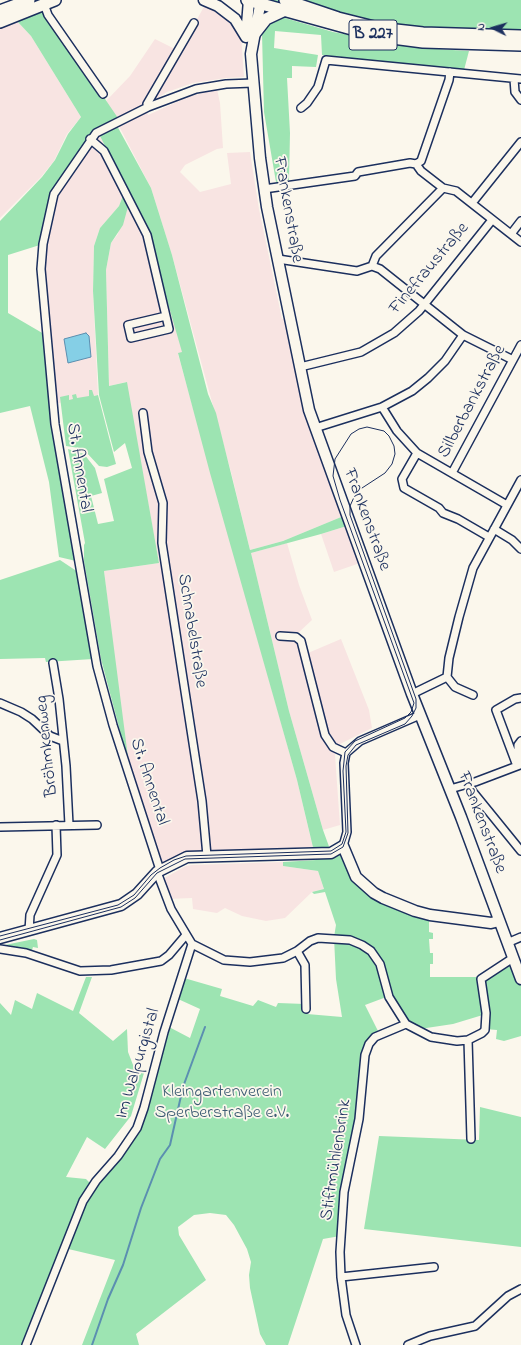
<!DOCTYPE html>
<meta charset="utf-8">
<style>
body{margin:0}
#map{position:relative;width:521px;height:1345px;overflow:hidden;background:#fbf7ec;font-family:"Indie Flower",sans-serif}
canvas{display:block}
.north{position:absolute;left:473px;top:8px;width:40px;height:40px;-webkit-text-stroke:3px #fbf7ec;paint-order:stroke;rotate:275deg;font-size:11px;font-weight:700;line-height:16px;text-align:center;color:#1b2f5e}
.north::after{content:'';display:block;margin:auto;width:14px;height:18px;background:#1b2f5e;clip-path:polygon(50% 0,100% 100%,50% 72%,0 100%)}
</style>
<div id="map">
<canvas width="521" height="1345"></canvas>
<div class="north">N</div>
</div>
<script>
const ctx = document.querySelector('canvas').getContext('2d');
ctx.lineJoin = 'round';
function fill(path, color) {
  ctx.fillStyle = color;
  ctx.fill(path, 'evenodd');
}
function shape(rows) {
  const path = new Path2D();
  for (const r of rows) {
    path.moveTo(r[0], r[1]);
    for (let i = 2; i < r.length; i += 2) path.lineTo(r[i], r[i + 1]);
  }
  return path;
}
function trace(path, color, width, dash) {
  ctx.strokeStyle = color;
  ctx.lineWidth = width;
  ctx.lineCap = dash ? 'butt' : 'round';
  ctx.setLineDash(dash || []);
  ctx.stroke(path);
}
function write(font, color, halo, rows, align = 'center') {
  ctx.font = font + ' "Indie Flower",sans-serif';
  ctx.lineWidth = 3.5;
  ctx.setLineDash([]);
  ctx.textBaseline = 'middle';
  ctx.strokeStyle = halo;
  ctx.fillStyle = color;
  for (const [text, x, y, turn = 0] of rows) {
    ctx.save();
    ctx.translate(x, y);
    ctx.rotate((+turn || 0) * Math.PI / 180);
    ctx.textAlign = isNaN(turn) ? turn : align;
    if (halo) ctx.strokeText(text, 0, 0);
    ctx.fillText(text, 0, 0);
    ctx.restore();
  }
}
fill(shape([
 [206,3,232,20,241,33,244,77,226,78,193,83,167,92,152,101],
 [16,20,31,36,81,117,67,134,54,161,41,177,0,218,0,25],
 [155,39,177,50,146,104,148,115,188,97,217,89,220,103,223,148,217,149,185,165,180,172,200,192,231,184,227,153,250,152,259,209,282,319,290,318,304,390,346,515,283,541,250,550,231,472,172,255,151,188,106,101,130,76],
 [99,134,138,213,156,262,183,353,178,354,297,780,314,852,195,856,160,868,128,770,104,571,159,563,126,382,109,386,106,270,111,243,118,234,124,193,119,206,100,228,94,246,93,291,98,395,54,404,41,269,51,204],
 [350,525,363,562,334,572,321,534],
 [287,543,299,585,312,620,297,634,303,639,308,653,341,639,369,710,372,728,338,745,335,755,340,825,323,830,289,711,251,553],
 [283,862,283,866,318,871,324,889,312,892,285,918,266,921,242,916,225,908,217,913,193,909,192,898,167,899,161,880,186,866,192,865]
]), '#f8e4e2');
fill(shape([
 [260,0,521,0,521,47,335,30,257,10],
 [44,6,48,15,120,121,116,124,151,188,172,255,208,394,216,413,250,550,283,541,346,515,349,523,350,525,321,534,251,553,289,711,323,830,331,852,341,847,355,878,373,894,414,912,429,917,429,932,433,933,433,939,429,939,430,953,433,953,433,964,430,964,430,977,484,977,513,959,521,981,521,1036,504,1041,496,1039,497,1030,485,1029,486,1014,453,1024,413,1030,406,1024,389,996,365,1005,380,1035,369,1043,365,1054,359,1118,344,1191,340,1236,323,1239,288,1345,266,1345,260,1334,250,1288,249,1275,251,1262,247,1249,234,1225,226,1215,210,1213,194,1215,178,1227,179,1235,206,1280,136,1334,139,1345,82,1345,115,1260,64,1248,79,1216,94,1188,124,1154,138,1134,145,1116,169,1027,190,1038,200,1009,178,999,184,978,222,989,220,996,253,1006,258,1000,276,1007,278,1003,305,1004,305,1012,307,1014,342,1017,336,979,334,938,350,940,362,945,369,949,380,964,370,949,362,944,350,939,334,937,336,925,325,892,314,894,312,892,324,889,318,871,283,866,283,862,316,860,297,780,210,473,178,353,182,352,156,262,138,212,99,134,86,145,54,193,50,204,43,244,8,255,8,313,44,334,53,423,76,561,59,557,49,482,30,406,0,413,0,221,42,177,55,160,68,134,81,117,31,36,16,20],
 [278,16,333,32,420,48,469,51,464,70,322,55,321,35,275,31,274,48,318,55,316,67,292,66,292,78,287,78,290,133,289,180,276,182,264,112,262,34,264,25],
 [124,193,129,203,123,225,111,243,106,270,109,386,127,382,159,563,104,571,129,765,101,659,84,561,84,545,85,543,68,449,84,454,95,468,102,493,91,496,98,524,114,521,104,479,132,468,125,443,114,452,99,395,93,291,94,246,100,228,119,206],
 [89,390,92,390,94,396,98,395,116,464,107,467,99,466,86,452,79,448,66,446,60,397,69,395,69,400,73,399,72,395,76,394,77,398,89,396],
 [60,560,78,572,93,659,46,662,45,658,0,659,0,580],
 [34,939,37,940,38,948,33,947,32,950,0,946],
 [86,977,92,977,79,1013,113,1041,127,1029,128,1052,135,1070,144,1073,131,1116,105,1149,87,1137,66,1177,86,1179,92,1185,25,1345,0,1345,0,1003,11,1015,15,1000,32,1009,37,993,73,1011],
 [480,1107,521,1117,521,1247,364,1229,379,1136,479,1140]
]), '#9de4b2');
const water = shape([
 [86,333,89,336,91,357,68,363,64,339,86,333]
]);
fill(water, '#85cfe6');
trace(water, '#5b8fb0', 1);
trace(shape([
 [92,1345,108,1299,123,1265,141,1208,160,1159,170,1145,183,1087,205,1027]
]), '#5b8fb0', 2);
const street = shape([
 [44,4,48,15,103,94],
 [514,79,515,92,521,100],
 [148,107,147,104,194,23],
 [301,108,307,103,318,87,326,60,521,79],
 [90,139,104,151,147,235,169,329,131,338,128,325,166,316],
 [416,164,421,161,449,80,450,72],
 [264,189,355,176,358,172,410,163,416,164,421,171,439,185,443,188,456,191,521,242],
 [472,203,521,142],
 [511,234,521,221],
 [278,259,357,271,372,266,380,269,463,335,513,360],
 [372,266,376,256,443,188],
 [300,367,361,352,394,333,419,311,492,220],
 [382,407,397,431,417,453,507,505],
 [143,413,148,452,163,503,162,543,202,801,207,856],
 [315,428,382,407,412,391,428,378,445,361,463,335],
 [417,453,402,479,404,488,439,508,443,513,458,519,489,537],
 [452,473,521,345],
 [494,529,512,540,521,549],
 [280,636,296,637,301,641,325,735,333,747,346,753],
 [53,663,59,699,66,766,69,825],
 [447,677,449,658,459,617,473,568,521,480],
 [447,677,455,687,473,695],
 [412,694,447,677],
 [0,703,21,712,32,719,50,736,63,741],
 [521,741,518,745,518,753,521,761],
 [517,766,496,710,515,699,521,698],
 [468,783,473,792,521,851],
 [450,789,475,782,520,765],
 [0,827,97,825],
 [343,846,347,832,344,763,346,753,360,741,420,715],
 [160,870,113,725,97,666,55,424,41,269,43,244,54,194,96,133,148,107,196,89,226,84,253,83],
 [157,872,171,909,192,944,224,960,250,962,283,958,297,951,310,941,318,938,350,940,362,945,371,951,380,964,389,997,406,1024,431,1037,457,1041,468,1040,482,1033,485,1030,486,1013,481,979,513,958],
 [29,931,30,915,57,855,56,825],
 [507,943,521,937],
 [0,949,26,953,80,971,111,970,161,961,169,955,186,935],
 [297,951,305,965,306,1009],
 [468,1040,471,1139],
 [341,1277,434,1267],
 [26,1345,83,1201,96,1181,118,1156,137,1128,144,1108,164,1032,192,944],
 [356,1345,346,1315,341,1277,340,1252,344,1192,359,1119,365,1055,369,1044,375,1037,406,1024],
 [408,1345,430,1336,475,1326,508,1296,521,1289]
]);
const secondary = shape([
 [204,0,218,6,235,19,246,37],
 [261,0,251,54,260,158,267,207,309,410,412,694,461,817,521,979],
 [246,37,249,0],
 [0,938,121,905,137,894,157,872,187,857,331,853,343,846,356,877,374,893,383,898,415,911,430,915,491,923,499,921]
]);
const primary = shape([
 [247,0,377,36,423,42,521,45],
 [285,0,338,18,378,28,423,33,521,36],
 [0,11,29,0],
 [0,22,55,0],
 [255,33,266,19,283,11]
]);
trace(street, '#1b2f5e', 10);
trace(secondary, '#1b2f5e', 13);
trace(primary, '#1b2f5e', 14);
trace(street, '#fbf7ec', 7);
trace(secondary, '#fbf7ec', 10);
trace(primary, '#fbf7ec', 11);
trace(shape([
 [0,936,118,905,134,895,151,875,160,868,174,860,186,856,331,851,342,844,346,832,343,771,345,752,355,741,405,718,411,712,414,703,340,500,333,476,335,459,351,434,359,429,367,427,384,431,389,436,394,446,395,454,392,464,385,473,362,488,355,495,350,506,350,515,416,699,416,708,412,716,405,724,356,745,348,755,346,766,348,833,343,847,331,854,185,859,157,873,135,898,121,907,0,940]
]), '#1b2f5e', 1);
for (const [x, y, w] of [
 [373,35,48]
]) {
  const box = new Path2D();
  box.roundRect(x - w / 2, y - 15, w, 30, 3);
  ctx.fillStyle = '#fbf7ec';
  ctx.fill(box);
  trace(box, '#1b2f5e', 1);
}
write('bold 17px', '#1b2f5e', null, [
 ["B 227",373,35]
]);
write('18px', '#1b2f5e', '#fbf7ec', [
 ["Frankenstraße",287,210,80],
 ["Finefraustraße",430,269,-50],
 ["Silberbankstraße",473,402,-62],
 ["St. Annental",78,468,81],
 ["Frankenstraße",366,520,70],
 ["Schnabelstraße",191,631,81],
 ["Bröhmkenweg",48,746,-96],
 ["St. Annental",148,782,72],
 ["Frankenstraße",481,823,69],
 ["Im Walpurgistal",139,1064,-73],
 ["Stiftmühlenbrink",337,1160,-81]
]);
write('18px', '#3c5c73', '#fbf7ec', [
 ["Kleingartenverein",222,1093],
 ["Sperberstraße e.V.",222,1114]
]);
</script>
